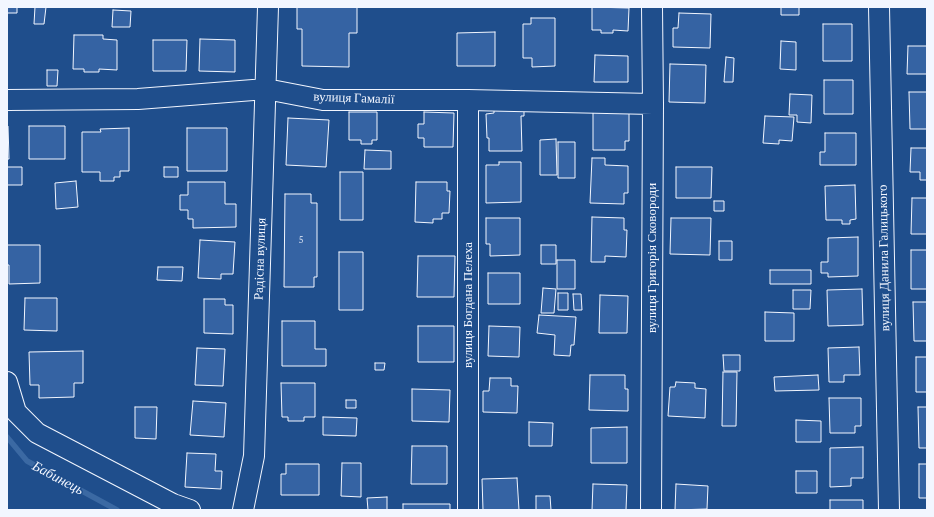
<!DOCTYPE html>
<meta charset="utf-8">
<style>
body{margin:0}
#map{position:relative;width:934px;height:517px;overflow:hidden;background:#1f4e8c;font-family:"Crimson Pro",serif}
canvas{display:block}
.frame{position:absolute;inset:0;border:8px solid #f2f6ff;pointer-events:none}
</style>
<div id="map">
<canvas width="934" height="517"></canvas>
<div class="frame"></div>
</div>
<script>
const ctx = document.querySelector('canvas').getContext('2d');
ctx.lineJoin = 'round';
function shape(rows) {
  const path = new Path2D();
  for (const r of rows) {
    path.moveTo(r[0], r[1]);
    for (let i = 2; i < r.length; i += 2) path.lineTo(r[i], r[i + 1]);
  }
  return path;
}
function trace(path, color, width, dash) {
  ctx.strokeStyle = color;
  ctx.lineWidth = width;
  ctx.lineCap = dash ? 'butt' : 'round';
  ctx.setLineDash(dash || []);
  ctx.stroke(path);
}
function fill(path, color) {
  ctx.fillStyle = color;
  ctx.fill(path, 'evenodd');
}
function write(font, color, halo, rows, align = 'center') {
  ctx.font = font + ' "Crimson Pro",serif';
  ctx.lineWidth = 3;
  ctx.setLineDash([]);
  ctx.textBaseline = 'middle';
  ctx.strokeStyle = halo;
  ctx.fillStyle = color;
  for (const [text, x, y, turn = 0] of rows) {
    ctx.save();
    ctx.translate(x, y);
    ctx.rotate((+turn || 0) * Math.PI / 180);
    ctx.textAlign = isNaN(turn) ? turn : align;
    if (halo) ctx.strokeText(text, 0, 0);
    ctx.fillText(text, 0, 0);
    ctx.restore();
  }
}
trace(shape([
 [7,437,27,461,117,510]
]), '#3b69a3', 5.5);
const building = shape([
 [7,7,17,7,17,13,7,13,7,7],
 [35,7,46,7,44,24,34,24,35,7],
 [297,7,357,7,357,33,349,33,349,67,302,66,302,29,297,29,297,7],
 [592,7,629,8,628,31,613,30,613,33,601,33,601,30,592,30,592,7],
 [781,7,799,7,799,15,781,15,781,7],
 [113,10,131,11,130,27,112,27,113,10],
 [679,13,711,14,710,48,673,47,673,28,678,28,679,13],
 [531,18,555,18,555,66,532,67,532,58,523,58,523,24,531,24,531,18],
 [823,24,852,24,852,61,823,61,823,24],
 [495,32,495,66,457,66,457,33,495,32],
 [74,35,103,35,103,39,117,40,117,70,99,69,99,72,84,72,84,69,73,69,74,35],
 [200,39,235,40,235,72,199,71,200,39],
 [153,40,187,40,186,71,153,71,153,40],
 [781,41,796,42,796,70,780,69,781,41],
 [908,46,927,46,927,74,907,74,908,46],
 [595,55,628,56,628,82,594,82,595,55],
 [726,57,734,58,733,82,724,82,726,57],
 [670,64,706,65,705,103,669,102,670,64],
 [47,70,58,70,57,86,47,86,47,70],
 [824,80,853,80,853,114,824,114,824,80],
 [909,92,927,92,927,129,910,129,909,92],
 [790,94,812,95,811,123,797,122,797,115,789,115,790,94],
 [524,105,524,116,521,116,522,151,489,151,489,138,487,138,486,114,494,113,494,110,524,105],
 [593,106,607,106,607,113,629,113,629,141,625,141,625,150,593,150,593,106],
 [349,112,377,112,377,140,372,140,372,144,361,144,361,140,349,140,349,112],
 [424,112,454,113,453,147,424,147,424,138,418,138,418,124,424,124,424,112],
 [765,116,794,117,792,141,779,140,779,144,763,143,765,116],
 [288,118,329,120,326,167,286,165,288,118],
 [7,126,8,126,9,159,7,159,7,126],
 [29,126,65,126,65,159,29,159,29,126],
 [129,128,129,171,120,171,120,177,114,177,114,181,100,181,100,172,82,172,82,132,101,132,100,129,129,128],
 [187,128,227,128,227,171,187,171,187,128],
 [825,133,856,133,856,165,820,165,820,152,825,152,825,133],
 [556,139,557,175,540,175,540,140,556,139],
 [558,142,575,142,575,178,558,178,558,142],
 [911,148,927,148,927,180,920,180,920,172,910,172,911,148],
 [365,150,391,151,391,169,364,169,365,150],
 [592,158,605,158,605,165,628,166,628,193,624,193,624,204,590,203,592,158],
 [499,162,521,162,521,202,486,203,486,165,499,165,499,162],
 [7,167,22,167,22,185,7,185,7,167],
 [164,167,178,167,178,177,164,177,164,167],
 [676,167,712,167,711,198,676,198,676,167],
 [340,172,363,172,363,220,340,220,340,172],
 [76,181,78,207,56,209,55,183,76,181],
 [188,182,225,182,225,204,236,204,236,227,193,228,193,219,188,219,188,210,180,210,180,195,188,195,188,182],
 [416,182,447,182,447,191,450,191,449,213,442,213,442,219,433,219,433,223,415,222,416,182],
 [855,185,856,219,850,220,850,224,842,224,842,220,826,220,825,186,855,185],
 [285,194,311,194,311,203,317,203,317,277,314,277,314,287,284,287,285,194],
 [912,198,927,198,927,234,911,234,912,198],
 [714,201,724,201,724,211,714,211,714,201],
 [592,217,624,218,624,230,627,230,626,257,605,256,605,262,591,262,592,217],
 [486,218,520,218,520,255,490,256,490,244,486,244,486,218],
 [671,218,711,218,710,255,670,254,671,218],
 [858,237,858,276,828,277,828,273,821,273,821,262,828,262,828,238,858,237],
 [200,240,235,242,233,274,221,274,221,279,198,278,200,240],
 [719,241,732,241,732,260,719,260,719,241],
 [7,245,40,245,40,283,9,284,9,265,7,265,7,245],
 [541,245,556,245,556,264,541,264,541,245],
 [911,250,927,250,927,289,911,289,911,250],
 [339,252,363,252,363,310,339,310,339,252],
 [418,256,455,256,454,297,417,297,418,256],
 [557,260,575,260,575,289,557,289,557,260],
 [158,267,183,267,182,281,157,280,158,267],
 [770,270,811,270,811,284,770,284,770,270],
 [488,273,520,273,520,304,488,304,488,273],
 [543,288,556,289,554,313,541,313,543,288],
 [862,289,863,325,828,326,827,290,862,289],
 [793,290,811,290,810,309,793,309,793,290],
 [558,293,568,293,568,310,558,310,558,293],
 [573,294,581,294,582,310,574,310,573,294],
 [600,295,628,296,627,333,599,333,600,295],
 [25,298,57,298,57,331,24,330,25,298],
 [204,299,225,299,225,305,233,305,233,334,204,333,204,299],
 [913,302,927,302,927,341,914,341,913,302],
 [765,312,794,313,794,341,765,341,765,312],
 [539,315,576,317,574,345,571,345,570,356,554,355,555,335,537,333,539,315],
 [282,321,315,321,315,349,326,349,326,366,282,366,282,321],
 [418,326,454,326,454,362,418,362,418,326],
 [489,326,520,327,519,357,488,356,489,326],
 [859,347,860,375,844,375,844,382,829,382,828,348,859,347],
 [197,348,225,349,223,386,195,385,197,348],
 [83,351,83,383,74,383,74,397,39,398,39,385,30,385,29,352,83,351],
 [723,355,740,355,740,371,724,371,723,355],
 [916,357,927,357,927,392,916,392,916,357],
 [375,363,385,363,384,370,375,370,375,363],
 [723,372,737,372,736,426,722,426,723,372],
 [590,375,625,375,625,389,628,389,628,411,589,410,590,375],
 [818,375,819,390,775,391,774,377,818,375],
 [490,378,511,378,511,386,518,386,517,413,483,412,483,391,489,391,490,378],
 [676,382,695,383,695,388,706,389,705,418,668,416,670,387,675,387,676,382],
 [281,383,315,383,315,417,304,417,304,421,288,421,288,417,282,417,281,383],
 [412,389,450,390,449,422,412,421,412,389],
 [829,398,861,398,861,426,855,426,855,433,830,433,829,398],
 [346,400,356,400,356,408,346,408,346,400],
 [193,401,226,403,224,437,190,435,193,401],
 [135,407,157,407,156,439,135,438,135,407],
 [918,407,927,407,927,448,919,448,918,407],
 [323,417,357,418,356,436,323,435,323,417],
 [796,420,821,421,821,442,796,442,796,420],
 [529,422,553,423,552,446,529,446,529,422],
 [627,427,627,463,591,463,591,428,627,427],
 [412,446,447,446,447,484,411,484,412,446],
 [863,447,863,478,851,478,851,486,830,487,830,448,863,447],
 [187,453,216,454,215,471,222,471,221,489,185,487,187,453],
 [342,463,361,463,361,497,341,496,342,463],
 [286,464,319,464,319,495,281,495,281,474,286,474,286,464],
 [919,464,927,464,927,498,919,498,919,464],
 [796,471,817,471,817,493,796,493,796,471],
 [517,478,519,510,483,510,482,479,517,478],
 [593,484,627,485,626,510,592,510,593,484],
 [676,484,708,486,707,509,675,510,676,484],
 [536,496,550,496,551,510,536,510,536,496],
 [387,497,387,510,368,510,367,498,387,497],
 [830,500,863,500,863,510,830,510,830,500],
 [403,504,450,504,450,510,403,510,403,504]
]);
fill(building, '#3563a3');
trace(building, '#f2f6ff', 1);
const minor = shape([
 [879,7,889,510],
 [7,100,138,99,266,89,323,100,468,100,653,104],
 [468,100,468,510],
 [7,382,16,412,37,433,173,504,190,510],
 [243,510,254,456,268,7],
 [651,510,653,104,652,7]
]);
trace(minor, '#f2f6ff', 22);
trace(minor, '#1f4e8c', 20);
write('11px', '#c3d1e8', null, [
 ["5",301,240]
]);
write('13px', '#f2f6ff', '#1f4e8c', [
 ["вулиця Гамалії",354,98,2],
 ["вулиця Григорія Сковороди",652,258,-90],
 ["вулиця Данила Галицького",884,258,-91],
 ["Радісна вулиця",260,259,-88],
 ["вулиця Богдана Пелеха",468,305,-90]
]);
write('italic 14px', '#f2f6ff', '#1f4e8c', [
 ["Бабинець",58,478,28]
]);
</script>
